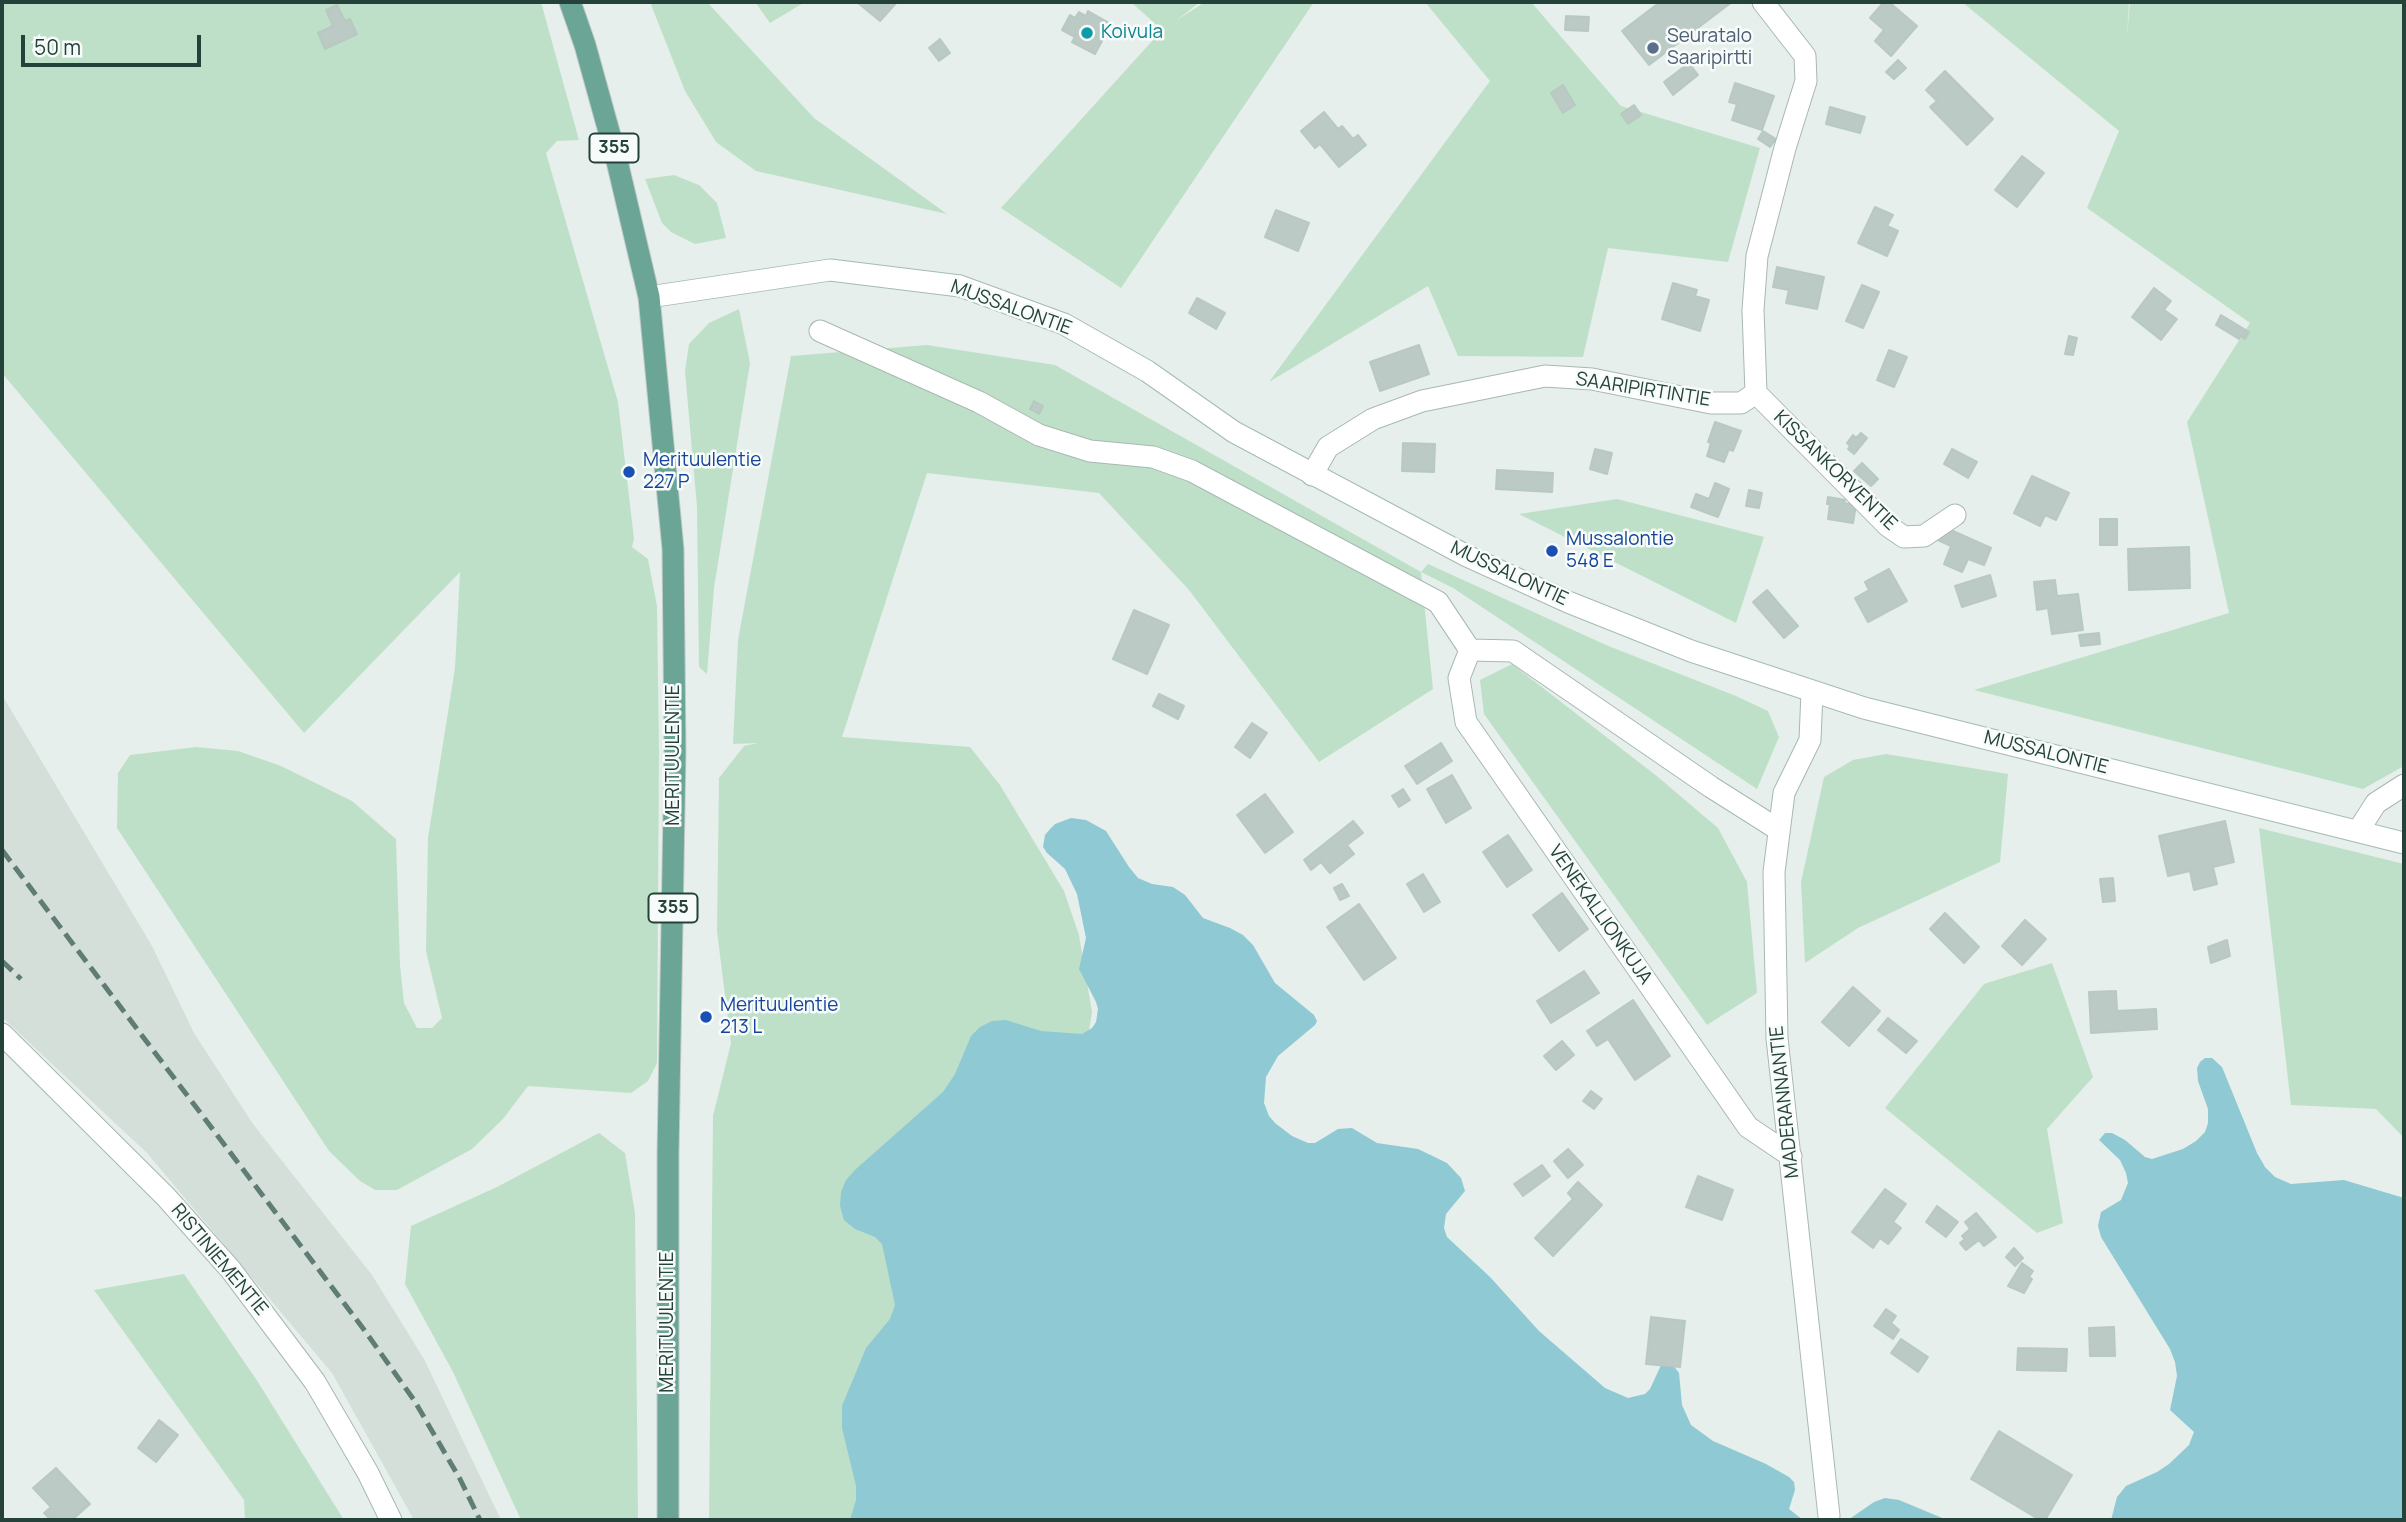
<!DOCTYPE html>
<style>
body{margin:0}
#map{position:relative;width:2406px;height:1522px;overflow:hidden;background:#e6efeb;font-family:Manrope,sans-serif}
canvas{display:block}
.frame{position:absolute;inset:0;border:4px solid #24423a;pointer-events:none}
.scale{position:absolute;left:21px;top:35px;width:180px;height:32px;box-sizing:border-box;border:4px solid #24423a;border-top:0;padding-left:9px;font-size:21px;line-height:24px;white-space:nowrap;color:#24423a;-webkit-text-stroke:5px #f7fbf9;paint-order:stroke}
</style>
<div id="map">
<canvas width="2406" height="1522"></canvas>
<div class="frame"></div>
<div class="scale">50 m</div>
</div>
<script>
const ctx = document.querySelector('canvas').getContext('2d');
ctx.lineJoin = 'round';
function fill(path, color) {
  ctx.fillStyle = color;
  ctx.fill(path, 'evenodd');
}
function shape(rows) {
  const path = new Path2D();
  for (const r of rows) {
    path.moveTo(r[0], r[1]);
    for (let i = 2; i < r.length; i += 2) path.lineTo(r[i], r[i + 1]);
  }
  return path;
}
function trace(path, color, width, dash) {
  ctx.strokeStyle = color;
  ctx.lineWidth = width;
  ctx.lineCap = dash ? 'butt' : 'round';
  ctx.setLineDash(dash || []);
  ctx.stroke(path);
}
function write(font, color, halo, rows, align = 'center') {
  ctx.font = font + ' Manrope,sans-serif';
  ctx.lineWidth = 5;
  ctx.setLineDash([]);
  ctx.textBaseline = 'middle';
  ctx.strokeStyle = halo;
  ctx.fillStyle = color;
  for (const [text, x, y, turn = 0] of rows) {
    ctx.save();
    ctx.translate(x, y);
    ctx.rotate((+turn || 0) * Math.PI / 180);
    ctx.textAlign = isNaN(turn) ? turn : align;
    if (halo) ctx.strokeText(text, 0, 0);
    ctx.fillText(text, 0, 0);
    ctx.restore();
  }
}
fill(shape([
 [2,695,152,946,194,1033,253,1124,372,1275,424,1359,501,1520,414,1520,332,1373,147,1153,2,1017]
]), '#d4dfda');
fill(shape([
 [2,2,541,2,579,140,557,141,546,153,618,402,634,539,632,547,648,559,657,606,659,751,657,1063,648,1081,631,1093,528,1086,503,1119,472,1149,397,1190,375,1190,360,1181,329,1151,117,828,118,773,130,755,196,747,238,751,281,766,352,801,396,839,400,965,404,1003,417,1028,432,1028,442,1018,426,951,428,838,455,668,460,572,304,733,2,373],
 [650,2,707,2,814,118,947,214,756,171,716,142,685,91],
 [755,2,805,2,770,23],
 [1131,2,1200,2,1177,20,1205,2,1314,2,1121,288,1001,208,1162,30],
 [1425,2,1531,2,1621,106,1760,148,1728,262,1608,248,1583,357,1458,356,1428,286,1269,382,1490,81],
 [1962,2,2129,2,2127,37,2130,2,2404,2,2404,766,2363,789,1974,690,2229,613,2187,422,2250,323,2087,208,2119,131],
 [674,175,699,185,717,203,726,238,695,244,671,232,662,223,645,179],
 [739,309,750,363,714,588,707,674,699,667,697,507,685,371,689,344,709,323],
 [927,345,1055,365,1421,572,1428,564,1606,645,1736,696,1768,711,1779,737,1757,789,1453,588,1421,572,1433,689,1319,762,1189,590,1099,493,927,473,842,737,970,747,1000,785,1064,891,1079,935,1092,1012,1082,1074,925,1520,709,1520,713,1116,731,1043,717,931,719,778,744,746,758,743,733,744,738,640,791,356],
 [1617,499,1764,537,1736,623,1519,514],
 [1512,664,1658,777,1718,828,1747,882,1757,993,1707,1025,1484,714,1480,680],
 [1886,754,2008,774,2000,862,1858,928,1805,963,1801,882,1824,777,1853,760],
 [2259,828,2404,864,2404,1138,2376,1109,2291,1105],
 [2052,963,2093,1077,2047,1129,2063,1223,2037,1233,1885,1108,1984,984],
 [599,1133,625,1153,635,1213,638,1520,521,1520,453,1372,405,1284,411,1226,497,1187],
 [184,1274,256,1379,344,1520,245,1520,244,1500,94,1290]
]), '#bfe0c8');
fill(shape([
 [1071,818,1086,820,1106,831,1129,867,1138,878,1152,884,1173,887,1185,895,1203,918,1230,928,1243,935,1253,945,1275,983,1314,1015,1317,1021,1315,1025,1278,1056,1266,1077,1264,1103,1269,1116,1275,1123,1292,1136,1308,1143,1315,1143,1338,1129,1352,1128,1377,1143,1418,1149,1447,1163,1461,1178,1465,1191,1446,1214,1444,1228,1447,1237,1490,1277,1539,1331,1605,1388,1628,1398,1645,1394,1650,1389,1662,1363,1672,1364,1679,1373,1682,1405,1691,1425,1713,1441,1766,1464,1789,1477,1794,1482,1795,1490,1789,1509,1803,1520,850,1520,856,1500,856,1486,842,1428,842,1406,866,1348,890,1319,895,1305,882,1244,875,1237,855,1229,844,1220,840,1206,841,1192,846,1180,856,1169,943,1092,955,1074,971,1036,980,1027,992,1021,1006,1020,1041,1031,1082,1034,1092,1028,1096,1022,1098,1009,1096,1002,1079,969,1086,938,1077,894,1065,869,1047,853,1043,847,1045,835,1050,829,1055,824],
 [2205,1058,2212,1058,2222,1067,2257,1153,2265,1167,2275,1177,2291,1184,2344,1180,2404,1198,2404,1520,2111,1520,2117,1497,2126,1486,2157,1472,2169,1464,2189,1445,2194,1432,2170,1410,2177,1376,2175,1362,2170,1349,2101,1237,2098,1226,2101,1212,2121,1200,2128,1183,2126,1173,2120,1160,2099,1140,2105,1133,2112,1133,2125,1140,2145,1157,2152,1159,2183,1149,2196,1141,2205,1132,2208,1123,2208,1109,2198,1081,2197,1068,2200,1062],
 [1885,1498,1899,1500,1947,1520,1848,1520,1874,1502]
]), '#8ec9d4');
const building = shape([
 [857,2,897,2,880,21,857,2],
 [1660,2,1732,2,1649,65,1622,31,1660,2],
 [1884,2,1889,2,1917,26,1891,56,1875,41,1884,30,1870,18,1884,2],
 [337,5,345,21,350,19,357,34,325,49,318,33,333,26,326,10,337,5],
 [1088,11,1111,24,1095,54,1072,42,1075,37,1062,30,1070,15,1075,18,1079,12,1086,16,1088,11],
 [1566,16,1589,17,1588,31,1565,30,1566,16],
 [940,39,950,53,939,61,929,48,940,39],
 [1898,60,1906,68,1894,79,1886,72,1898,60],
 [1689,63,1698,75,1673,95,1664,82,1689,63],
 [1945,71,1993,119,1967,145,1930,107,1937,101,1926,90,1945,71],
 [1735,83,1774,96,1762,130,1732,120,1737,104,1729,102,1735,83],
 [1563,85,1575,105,1563,113,1551,93,1563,85],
 [1634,105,1641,115,1628,124,1621,114,1634,105],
 [1830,107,1865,117,1860,133,1826,124,1830,107],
 [1324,112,1338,129,1342,126,1353,139,1358,135,1366,145,1339,167,1320,144,1315,148,1301,131,1324,112],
 [1763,131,1776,139,1770,147,1758,139,1763,131],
 [2022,156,2044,173,2017,207,1995,190,2022,156],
 [1875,207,1893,215,1887,226,1898,231,1887,256,1858,243,1875,207],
 [1276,210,1309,223,1298,251,1265,237,1276,210],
 [1777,267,1824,277,1817,309,1786,303,1789,290,1773,287,1777,267],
 [1673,283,1697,290,1695,296,1709,300,1700,331,1662,319,1673,283],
 [1862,285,1879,292,1863,328,1846,321,1862,285],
 [2154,288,2171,301,2164,310,2177,319,2161,340,2132,317,2154,288],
 [1197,298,1225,313,1216,329,1189,313,1197,298],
 [2221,315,2249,332,2245,339,2240,336,2239,339,2216,325,2221,315],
 [2069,336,2077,338,2073,355,2065,354,2069,336],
 [1419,345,1429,374,1380,391,1370,362,1419,345],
 [1889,350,1907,357,1894,387,1877,380,1889,350],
 [1034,401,1043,406,1039,414,1030,409,1034,401],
 [1715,422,1741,431,1733,451,1729,449,1724,462,1707,456,1711,443,1708,442,1715,422],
 [1861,433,1867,438,1854,454,1848,449,1850,446,1847,443,1853,435,1856,438,1861,433],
 [1403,443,1435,444,1434,472,1402,471,1403,443],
 [1595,449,1612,453,1607,474,1590,469,1595,449],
 [1952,449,1977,462,1968,478,1944,464,1952,449],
 [1862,463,1878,479,1871,486,1854,471,1862,463],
 [1497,470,1553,473,1552,492,1496,489,1497,470],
 [2032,476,2069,493,2056,520,2045,515,2040,526,2014,513,2032,476],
 [1715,483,1729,489,1718,517,1691,507,1696,494,1709,499,1715,483],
 [1749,490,1762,493,1759,508,1746,506,1749,490],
 [1828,497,1845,500,1844,503,1856,505,1853,523,1828,519,1830,504,1827,504,1828,497],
 [2100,519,2117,519,2117,545,2100,545,2100,519],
 [1944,527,1991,548,1984,565,1968,559,1962,572,1944,564,1951,546,1938,540,1944,527],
 [2189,547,2190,588,2129,590,2128,549,2189,547],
 [1889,569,1907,601,1868,622,1855,598,1869,590,1865,582,1889,569],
 [1990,575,1996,596,1962,607,1955,586,1990,575],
 [2055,580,2057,596,2078,594,2083,630,2052,634,2048,608,2037,610,2034,582,2055,580],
 [1767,590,1798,626,1784,638,1753,602,1767,590],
 [1134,610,1169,625,1147,674,1113,659,1134,610],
 [2099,633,2100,644,2081,646,2079,635,2099,633],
 [1159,694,1184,706,1178,719,1153,706,1159,694],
 [1252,723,1267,733,1250,758,1235,747,1252,723],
 [1441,743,1452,761,1417,784,1405,766,1441,743],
 [1452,775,1471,808,1446,823,1427,789,1452,775],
 [1403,789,1410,800,1399,807,1392,796,1403,789],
 [1265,794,1293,832,1265,853,1237,815,1265,794],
 [1353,821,1363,833,1347,845,1354,854,1330,873,1321,862,1311,870,1304,860,1353,821],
 [2225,821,2234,862,2213,867,2217,884,2194,890,2190,871,2168,876,2159,836,2225,821],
 [1508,835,1532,870,1507,887,1483,852,1508,835],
 [1423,874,1440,902,1424,912,1407,884,1423,874],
 [2113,878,2115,901,2103,902,2100,879,2113,878],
 [1342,884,1349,896,1340,900,1334,888,1342,884],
 [1562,893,1588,929,1559,951,1533,915,1562,893],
 [1359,904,1396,958,1364,980,1327,927,1359,904],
 [1945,913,1979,947,1964,963,1930,929,1945,913],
 [2025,920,2046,939,2022,965,2002,946,2025,920],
 [2227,940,2230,956,2211,963,2208,947,2227,940],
 [1584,971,1599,993,1551,1023,1537,1001,1584,971],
 [1853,987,1880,1011,1849,1046,1822,1022,1853,987],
 [2116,991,2117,1011,2156,1009,2157,1029,2091,1033,2089,992,2116,991],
 [1633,1000,1670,1056,1635,1080,1608,1039,1597,1046,1587,1031,1633,1000],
 [1888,1018,1917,1041,1906,1053,1878,1030,1888,1018],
 [1562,1041,1574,1055,1556,1070,1544,1056,1562,1041],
 [1591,1091,1602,1099,1594,1109,1583,1101,1591,1091],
 [1568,1149,1583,1165,1568,1178,1554,1161,1568,1149],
 [1542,1165,1550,1176,1523,1196,1514,1184,1542,1165],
 [1698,1176,1733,1190,1722,1220,1686,1207,1698,1176],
 [1578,1182,1602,1205,1553,1256,1535,1238,1573,1199,1568,1193,1578,1182],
 [1885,1189,1906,1204,1893,1222,1901,1228,1888,1244,1880,1238,1873,1248,1852,1232,1885,1189],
 [1937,1206,1958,1222,1946,1237,1926,1222,1937,1206],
 [1976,1213,1996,1237,1984,1246,1979,1240,1966,1250,1960,1243,1965,1239,1962,1236,1970,1229,1965,1222,1976,1213],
 [2014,1248,2023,1258,2015,1266,2006,1257,2014,1248],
 [2022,1263,2033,1271,2029,1277,2032,1279,2024,1293,2008,1286,2022,1263],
 [1886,1309,1896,1316,1891,1323,1899,1330,1893,1339,1874,1326,1886,1309],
 [1651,1317,1685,1321,1680,1367,1646,1364,1651,1317],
 [2114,1327,2115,1356,2090,1356,2089,1328,2114,1327],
 [1901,1339,1928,1357,1918,1372,1891,1353,1901,1339],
 [2018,1348,2067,1349,2066,1371,2017,1370,2018,1348],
 [159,1420,178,1435,156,1462,138,1448,159,1420],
 [1999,1431,2072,1475,2045,1520,2040,1520,1971,1479,1999,1431],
 [56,1468,90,1504,72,1520,51,1520,44,1513,51,1507,33,1488,56,1468]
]);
fill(building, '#bbcac4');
trace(building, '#b8c9c2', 2);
const minor = shape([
 [820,331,979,402,1039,435,1090,451,1153,457,1192,471,1438,602,1470,650],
 [1756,393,1888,526,1904,537,1924,536,1955,515],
 [1312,475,1328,447,1373,419,1422,401,1545,376,1592,379,1711,403,1741,403,1756,393,1753,310,1757,256,1785,148,1806,81,1805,56,1763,2],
 [1470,650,1459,678,1466,722,1748,1127,1791,1156],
 [1470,650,1513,651,1711,787,1779,830],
 [1812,692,1810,740,1784,793,1774,872,1777,1038,1829,1516],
 [2358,831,2376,803,2404,785]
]);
const tertiary = shape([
 [2,1034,166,1197,231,1270,315,1382,368,1473,391,1520]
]);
const secondary = shape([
 [649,297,830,270,960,286,1064,324,1147,371,1234,432,1467,556,1568,602,1691,651,1864,708,2404,843]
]);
const primary = shape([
 [570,2,585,45,616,157,649,297,673,549,675,752,668,1154,668,1520]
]);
trace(minor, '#a8b8b2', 23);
trace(tertiary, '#a8b8b2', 23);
trace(secondary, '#a4bbb3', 23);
trace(primary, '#c2cac8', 23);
trace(minor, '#fff', 21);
trace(tertiary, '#fff', 21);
trace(secondary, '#fff', 21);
trace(primary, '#6aa596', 21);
trace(shape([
 [2,850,365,1331,414,1400,460,1479,480,1520],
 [2,961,21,979]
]), '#5f7d75', 5, [14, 7]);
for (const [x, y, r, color] of [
 [1087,33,7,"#0f9aa8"],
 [1653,48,7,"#5c6f8a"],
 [629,472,7,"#1a4fb4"],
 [1552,551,7,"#1a4fb4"],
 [706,1017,7,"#1a4fb4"]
]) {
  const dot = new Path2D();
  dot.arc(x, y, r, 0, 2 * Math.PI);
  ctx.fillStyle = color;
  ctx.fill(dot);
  trace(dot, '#f7fbf9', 2.5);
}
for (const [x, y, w] of [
 [614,148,49],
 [673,908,49]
]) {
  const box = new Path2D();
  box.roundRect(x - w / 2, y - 14.5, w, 29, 5);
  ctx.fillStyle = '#f7fbf9';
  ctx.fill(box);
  trace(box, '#24423a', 2);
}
write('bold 18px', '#24423a', null, [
 ["355",614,148],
 ["355",673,908]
]);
write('19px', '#0d838f', '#f7fbf9', [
 ["Koivula",1101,33]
], 'left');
write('19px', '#4e5e75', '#f7fbf9', [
 ["Seuratalo",1667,37],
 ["Saaripirtti",1667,59]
], 'left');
write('19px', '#24423a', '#f7fbf9', [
 ["MUSSALONTIE",1011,308,20],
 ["SAARIPIRTINTIE",1643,390,9],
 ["KISSANKORVENTIE",1835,471,44],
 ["MUSSALONTIE",1509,574,25],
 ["MUSSALONTIE",2046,753,14],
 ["MERITUULENTIE",674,755,-90],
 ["VENEKALLIONKUJA",1600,915,55],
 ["MADERANNANTIE",1785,1102,-96],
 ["RISTINIEMENTIE",219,1260,50],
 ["MERITUULENTIE",668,1322,-90]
]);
write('19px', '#164399', '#f7fbf9', [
 ["Merituulentie",643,461],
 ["227 P",643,483],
 ["Mussalontie",1566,540],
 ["548 E",1566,562],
 ["Merituulentie",720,1006],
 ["213 L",720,1028]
], 'left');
</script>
